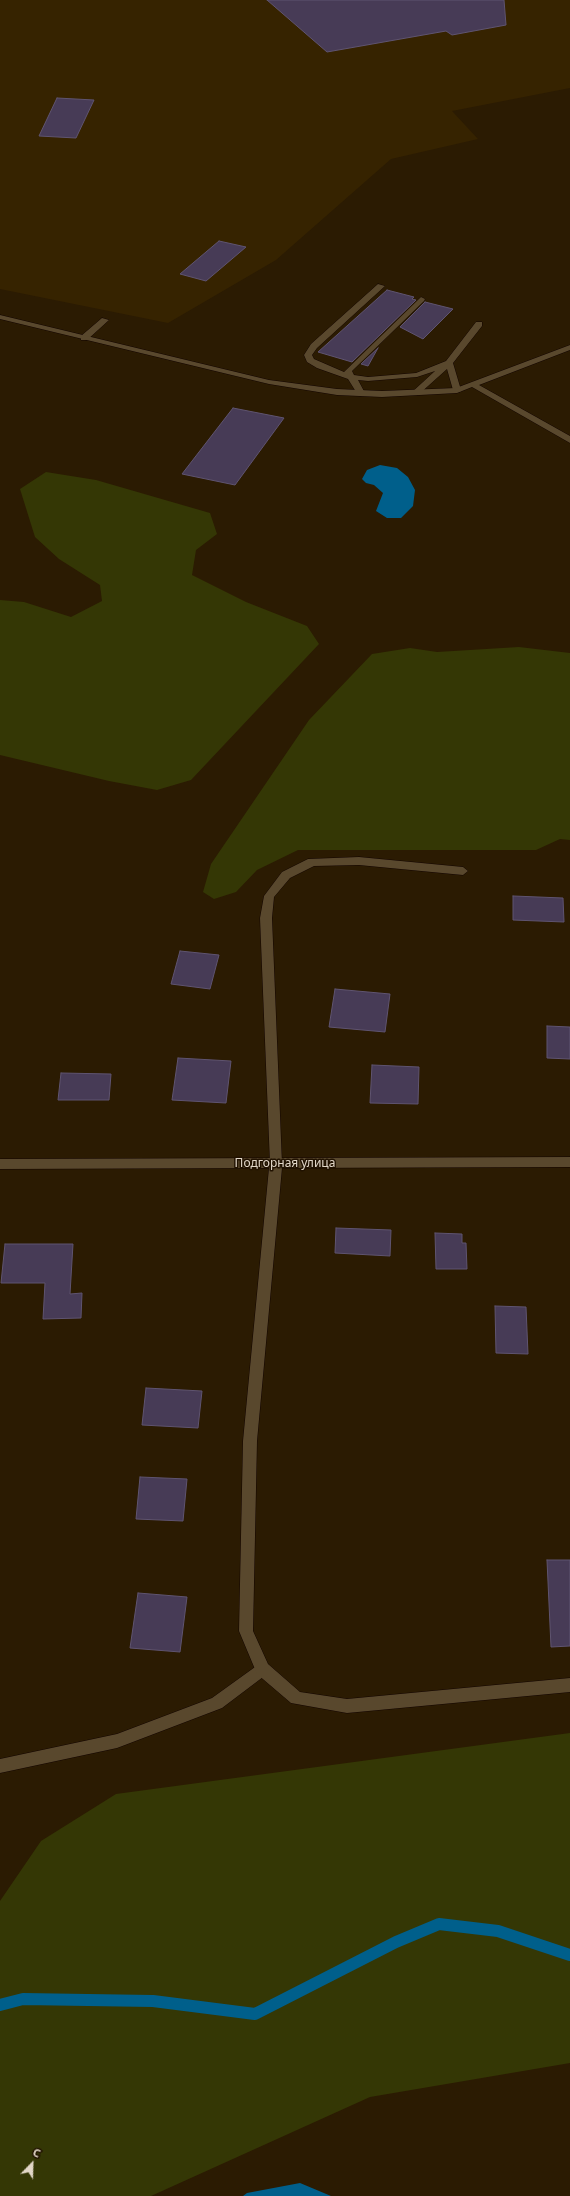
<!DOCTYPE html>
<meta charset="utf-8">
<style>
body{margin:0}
#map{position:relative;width:570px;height:2196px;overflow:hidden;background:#2b1b02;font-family:"Noto Sans",sans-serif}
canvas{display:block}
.north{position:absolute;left:12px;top:2144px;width:40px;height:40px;-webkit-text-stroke:3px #211200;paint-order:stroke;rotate:23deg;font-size:11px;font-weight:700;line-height:16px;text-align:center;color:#e2d7c8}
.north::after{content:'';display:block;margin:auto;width:14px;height:18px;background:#e2d7c8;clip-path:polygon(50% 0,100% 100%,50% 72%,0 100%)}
</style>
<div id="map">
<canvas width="570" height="2196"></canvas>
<div class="north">С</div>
</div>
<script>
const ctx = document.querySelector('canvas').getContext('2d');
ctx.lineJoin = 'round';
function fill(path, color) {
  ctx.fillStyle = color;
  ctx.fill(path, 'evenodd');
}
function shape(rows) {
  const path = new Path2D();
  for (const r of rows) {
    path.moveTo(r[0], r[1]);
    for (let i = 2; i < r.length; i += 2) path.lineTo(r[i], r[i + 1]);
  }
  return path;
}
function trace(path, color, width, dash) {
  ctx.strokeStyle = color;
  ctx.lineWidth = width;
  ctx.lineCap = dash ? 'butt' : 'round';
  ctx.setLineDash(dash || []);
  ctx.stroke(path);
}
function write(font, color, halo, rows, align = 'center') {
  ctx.font = font + ' "Noto Sans",sans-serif';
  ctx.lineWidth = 3;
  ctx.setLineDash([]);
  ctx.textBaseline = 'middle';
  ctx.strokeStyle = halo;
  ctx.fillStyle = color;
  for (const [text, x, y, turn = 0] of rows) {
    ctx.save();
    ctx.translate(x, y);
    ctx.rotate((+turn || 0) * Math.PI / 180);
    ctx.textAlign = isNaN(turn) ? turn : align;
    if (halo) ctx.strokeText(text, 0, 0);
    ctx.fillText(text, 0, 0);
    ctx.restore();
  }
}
fill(shape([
 [0,0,570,0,570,88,452,111,478,139,391,159,276,260,168,323,0,289]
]), '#362300');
fill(shape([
 [46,472,96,480,210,513,217,534,196,550,192,575,246,602,307,626,319,644,191,780,157,790,109,781,0,755,0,600,24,602,71,617,102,601,100,585,59,559,35,537,20,489],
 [519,647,570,653,570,840,560,839,536,850,298,850,257,870,236,892,214,899,203,892,211,864,309,720,372,654,410,648,437,652],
 [570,1733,570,2063,370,2097,151,2196,0,2196,0,1901,41,1841,116,1794]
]), '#343705');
fill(shape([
 [380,465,397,468,408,477,415,490,413,506,401,518,387,518,376,511,383,493,374,485,366,483,362,479,367,470],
 [300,2183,331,2196,243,2196,247,2193]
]), '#005f8b');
trace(shape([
 [0,2005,23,1999,153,2001,255,2014,396,1942,439,1924,498,1931,570,1955]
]), '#005f8b', 12);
const building = shape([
 [267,0,504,0,506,25,452,35,446,31,327,52,267,0],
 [57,98,94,100,76,138,39,136,57,98],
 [219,241,246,247,206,281,180,274,219,241],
 [387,290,414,297,412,299,416,300,352,362,318,352,387,290],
 [425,302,453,309,423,339,400,327,425,302],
 [378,348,368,366,361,364,378,348],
 [233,408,284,418,235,485,182,474,233,408],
 [513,896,563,898,564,922,513,920,513,896],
 [180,951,219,955,210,989,171,984,180,951],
 [335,989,390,994,385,1032,329,1027,335,989],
 [547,1026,570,1027,570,1059,547,1058,547,1026],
 [178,1058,231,1061,226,1103,172,1100,178,1058],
 [372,1065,419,1067,418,1104,370,1103,372,1065],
 [61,1073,111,1074,109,1100,58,1100,61,1073],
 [336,1228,391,1230,390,1256,335,1253,336,1228],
 [435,1233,462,1234,462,1243,466,1243,467,1269,436,1269,435,1233],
 [5,1244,73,1244,70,1294,82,1293,81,1318,43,1319,45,1283,1,1283,5,1244],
 [495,1306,526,1307,528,1354,496,1353,495,1306],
 [146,1388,202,1391,198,1428,142,1425,146,1388],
 [140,1477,187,1479,183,1521,136,1519,140,1477],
 [547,1560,570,1560,570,1646,551,1647,547,1560],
 [138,1593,187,1597,180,1652,130,1648,138,1593]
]);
fill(building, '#473b56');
trace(building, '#5f5470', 1);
const lane = shape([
 [378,284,385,286,317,348,312,355,314,359,344,372,421,297,425,299,424,301,352,371,354,375,368,377,416,373,446,361,476,322,482,322,482,326,453,363,461,390,460,392,453,390,447,369,418,395,411,393,435,371,417,377,368,381,358,380,365,393,361,396,358,395,348,379,317,368,307,362,304,355,311,344,378,284],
 [102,318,109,320,87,340,81,340,81,336,102,318],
 [359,857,463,867,468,871,463,875,359,865,314,866,290,878,274,897,272,918,282,1164,280,1167,276,1169,272,1167,270,1164,260,918,264,896,282,872,308,859,359,857],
 [262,1662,267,1664,269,1669,267,1674,222,1708,117,1748,0,1773,0,1759,117,1734,212,1698,262,1662]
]);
const street = shape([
 [0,315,269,380,337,389,382,391,456,388,570,345,570,350,479,385,570,436,570,443,472,387,457,393,382,397,337,395,269,384,0,319,0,315],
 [570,1157,570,1167,282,1168,257,1441,253,1631,268,1664,300,1692,347,1699,570,1678,570,1692,347,1713,291,1703,257,1674,239,1631,243,1441,269,1168,0,1169,0,1159,570,1157]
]);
trace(lane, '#130500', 1);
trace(street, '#130500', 1);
fill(lane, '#59482d');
fill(street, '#59482d');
write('12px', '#e2d7c8', '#211200', [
 ["Подгорная улица",285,1164]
]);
</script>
